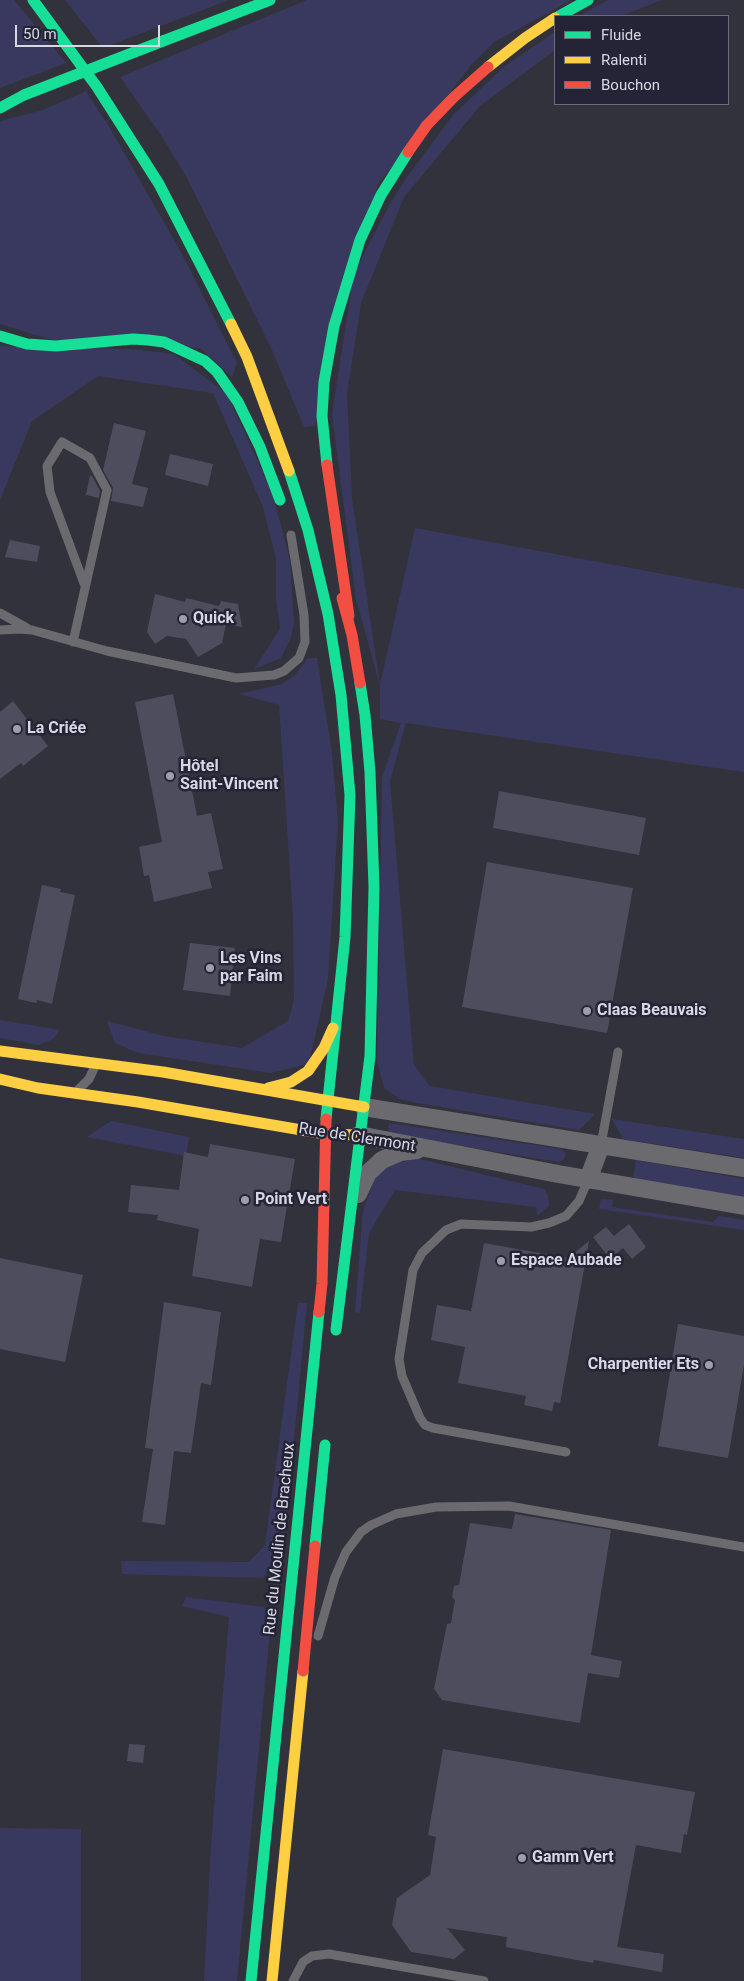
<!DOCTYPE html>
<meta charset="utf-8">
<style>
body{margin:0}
#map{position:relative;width:744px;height:1981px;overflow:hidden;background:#32323c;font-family:Roboto,sans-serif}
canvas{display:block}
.legend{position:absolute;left:554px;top:15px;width:175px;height:90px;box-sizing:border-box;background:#242436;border:1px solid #6c6c7c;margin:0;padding:6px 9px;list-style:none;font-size:15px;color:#d7d8e4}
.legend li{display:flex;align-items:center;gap:10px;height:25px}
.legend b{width:25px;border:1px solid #6c6c7c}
.scale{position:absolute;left:15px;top:25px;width:145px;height:22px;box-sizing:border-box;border:2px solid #d7d8e4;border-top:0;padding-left:6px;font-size:15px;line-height:18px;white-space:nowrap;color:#d7d8e4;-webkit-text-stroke:4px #242436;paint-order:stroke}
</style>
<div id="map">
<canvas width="744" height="1981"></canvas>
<ul class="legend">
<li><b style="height:6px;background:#16e098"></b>Fluide</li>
<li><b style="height:6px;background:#ffcf43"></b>Ralenti</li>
<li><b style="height:6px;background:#f24e42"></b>Bouchon</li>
</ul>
<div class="scale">50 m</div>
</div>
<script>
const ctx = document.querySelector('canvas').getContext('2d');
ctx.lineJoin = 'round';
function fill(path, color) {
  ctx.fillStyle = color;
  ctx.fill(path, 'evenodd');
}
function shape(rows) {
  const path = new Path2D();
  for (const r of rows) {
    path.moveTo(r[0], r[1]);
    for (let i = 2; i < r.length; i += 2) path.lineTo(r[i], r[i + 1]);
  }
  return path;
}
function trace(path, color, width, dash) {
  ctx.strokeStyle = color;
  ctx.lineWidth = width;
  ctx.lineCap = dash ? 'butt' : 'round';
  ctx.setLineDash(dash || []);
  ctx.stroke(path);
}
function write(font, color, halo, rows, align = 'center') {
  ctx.font = font + ' Roboto,sans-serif';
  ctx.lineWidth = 5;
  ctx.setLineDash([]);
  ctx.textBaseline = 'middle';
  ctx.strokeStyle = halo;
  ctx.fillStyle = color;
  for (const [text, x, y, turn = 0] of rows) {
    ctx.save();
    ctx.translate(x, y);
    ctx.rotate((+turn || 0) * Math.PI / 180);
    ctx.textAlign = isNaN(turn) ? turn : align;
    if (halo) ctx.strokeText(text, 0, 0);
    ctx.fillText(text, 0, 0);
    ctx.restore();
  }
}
fill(shape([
 [0,0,14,0,66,63,0,88],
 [65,0,229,0,103,48],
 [307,0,572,0,494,42,472,64,378,184,315,426,304,427,272,350,188,180,161,135,120,77],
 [608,0,662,0,621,16,579,16],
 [555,32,555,50,480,106,404,197,361,303,347,394,352,498,380,685,415,528,744,589,744,772,406,723,390,781,414,1065,430,1086,595,1114,579,1130,417,1103,400,1099,384,1088,377,1062,382,777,401,723,380,719,380,686,356,599,332,414,354,273,391,202,407,177,453,115,505,66],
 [86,91,110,128,181,252,237,363,232,377,200,348,52,340,0,324,0,121,43,110],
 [0,346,131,349,174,354,227,394,273,495,290,561,294,624,291,637,281,658,254,669,280,629,276,598,276,558,263,507,213,393,98,376,32,421,0,500],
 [308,658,317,658,332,753,338,821,328,979,310,1058,304,1065,271,1073,138,1053,115,1043,107,1021,164,1036,242,1048,288,1021,294,1000,293,918,279,705,239,694,282,684,295,675],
 [0,1020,60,1030,53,1039,39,1045,0,1038],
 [612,1119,744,1139,744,1158,623,1139],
 [111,1121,189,1137,186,1156,87,1137],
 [389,1123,561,1149,566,1153,564,1159,559,1162,388,1134],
 [416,1158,544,1189,548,1196,549,1206,537,1216,536,1207,395,1190,369,1233,360,1313,355,1312,363,1210,372,1186,378,1173,394,1164],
 [636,1160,744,1179,744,1199,633,1180],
 [601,1199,613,1200,612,1207,713,1222,719,1216,744,1220,744,1230,599,1209],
 [298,1303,307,1303,284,1545,263,1578,122,1574,121,1561,249,1562,265,1545],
 [186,1597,264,1607,271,1620,237,1981,204,1981,211,1845,229,1617,182,1606],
 [0,1828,81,1829,81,1981,0,1981]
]), '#39395f');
fill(shape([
 [114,423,146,431,132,484,148,488,143,507,111,501,113,488,103,470],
 [170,454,213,464,208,486,165,475],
 [90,475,92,476,100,491,99,498,86,495],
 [10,540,40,546,37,562,5,557],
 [155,594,185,602,186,598,219,606,221,601,238,604,242,627,226,624,222,643,198,657,186,639,167,636,155,644,147,632],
 [173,694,197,816,211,813,223,869,208,872,212,888,154,902,149,875,144,876,139,847,162,842,135,702],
 [13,701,48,746,23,766,21,763,0,779,0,712],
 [499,791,646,818,639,855,493,828],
 [487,862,633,888,607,1033,462,1007],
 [42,885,61,889,60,892,75,895,52,1004,37,1000,36,1003,18,999],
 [190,943,235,948,230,996,183,990],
 [210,1144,295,1159,281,1242,260,1239,252,1287,192,1276,199,1229,157,1220,158,1215,128,1212,131,1185,179,1190,184,1152,208,1157],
 [629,1224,646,1247,632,1259,623,1248,610,1259,593,1237,606,1227,614,1236],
 [589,1241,560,1403,554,1402,552,1411,524,1405,526,1396,458,1383,465,1347,431,1340,437,1305,471,1311,484,1243,568,1258],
 [0,1258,83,1275,65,1362,0,1349],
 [164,1302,221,1312,211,1385,201,1383,191,1453,174,1451,165,1525,142,1522,153,1449,145,1448],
 [678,1324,744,1336,744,1365,728,1458,658,1446],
 [515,1514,611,1530,591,1655,622,1661,619,1678,588,1673,580,1723,442,1700,434,1689,447,1624,451,1623,455,1600,452,1597,454,1586,459,1585,470,1523,512,1529],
 [129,1744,145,1745,143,1763,127,1761],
 [443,1749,695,1792,687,1835,684,1834,681,1853,636,1845,617,1947,664,1954,662,1972,594,1960,593,1963,506,1947,507,1937,447,1928,465,1950,454,1959,411,1952,392,1925,397,1898,430,1875,436,1837,428,1835]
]), '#4d4d5e');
trace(shape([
 [0,613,27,628],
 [0,630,19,629,32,630,107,651,236,678,274,675,284,671,299,658,305,642,304,615,291,535],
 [73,642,107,490,90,458,62,442,47,466,50,492,85,586],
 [78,1090,89,1079,96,1064],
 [601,1145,618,1052],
 [566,1452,433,1428,425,1425,420,1418,402,1376,399,1359,413,1270,422,1253,446,1230,461,1224,531,1227,549,1223,566,1216,579,1201,588,1180],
 [318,1636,335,1577,346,1552,361,1532,371,1525,396,1514,436,1507,509,1506,744,1547],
 [293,1981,303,1962,312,1956,329,1954,484,1981]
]), '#6a6a6f', 9);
trace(shape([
 [364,1107,744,1168],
 [359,1135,558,1174,744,1206],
 [588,1180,601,1145],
 [358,1194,368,1173,382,1160,401,1152,417,1150]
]), '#6a6a6f', 18);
trace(shape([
 [33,0,97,87,159,184,231,324],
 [559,16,588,0],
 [163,41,270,0],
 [0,108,24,95],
 [0,336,27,344,56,346,133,339,148,340,164,342,205,361,217,372,238,402,260,447,280,500],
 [327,465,322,416,324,382,334,326,360,240,381,195,408,152],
 [289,471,308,530,328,614,341,695,350,795,345,937,326,1119],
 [336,1330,370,1056,374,887,370,772,365,715,360,683],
 [315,1546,325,1445],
 [251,1981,319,1312]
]), '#16e098', 11);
trace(shape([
 [488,67,525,38,555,18],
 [231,324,247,357,289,471],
 [0,1051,163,1072,364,1107],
 [0,1079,38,1088,138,1102,325,1134,359,1135],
 [268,1088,291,1082,308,1071,324,1048,333,1028],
 [272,1981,303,1671]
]), '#ffcf43', 11);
trace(shape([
 [408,152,427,125,454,97,488,67],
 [327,465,349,616],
 [342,598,352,635,360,683],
 [319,1312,322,1284,326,1119],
 [303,1671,315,1546]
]), '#f24e42', 11);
trace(shape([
 [24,95,163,41]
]), '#16e098', 11);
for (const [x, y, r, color] of [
 [183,619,5,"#9d9ea9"],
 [17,729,5,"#9d9ea9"],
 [170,776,5,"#9d9ea9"],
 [210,968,5,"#9d9ea9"],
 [587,1011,5,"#9d9ea9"],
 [245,1200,5,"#9d9ea9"],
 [501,1261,5,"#9d9ea9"],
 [709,1365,5,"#9d9ea9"],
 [522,1858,5,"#9d9ea9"]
]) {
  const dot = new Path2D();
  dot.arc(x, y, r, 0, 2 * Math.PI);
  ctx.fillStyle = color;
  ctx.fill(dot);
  trace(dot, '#242436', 2);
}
write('bold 16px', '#d7d8e4', '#242436', [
 ["Quick",193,619],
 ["La Criée",27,729],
 ["Hôtel",180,767],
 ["Saint-Vincent",180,785],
 ["Les Vins",220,959],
 ["par Faim",220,977],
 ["Claas Beauvais",597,1011],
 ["Point Vert",255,1200],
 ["Espace Aubade",511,1261],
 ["Charpentier Ets",699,1365,"right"],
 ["Gamm Vert",532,1858]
], 'left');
write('16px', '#d7d8e4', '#242436', [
 ["Rue de Clermont",357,1138,9],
 ["Rue du Moulin de Bracheux",280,1539,-84]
]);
</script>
